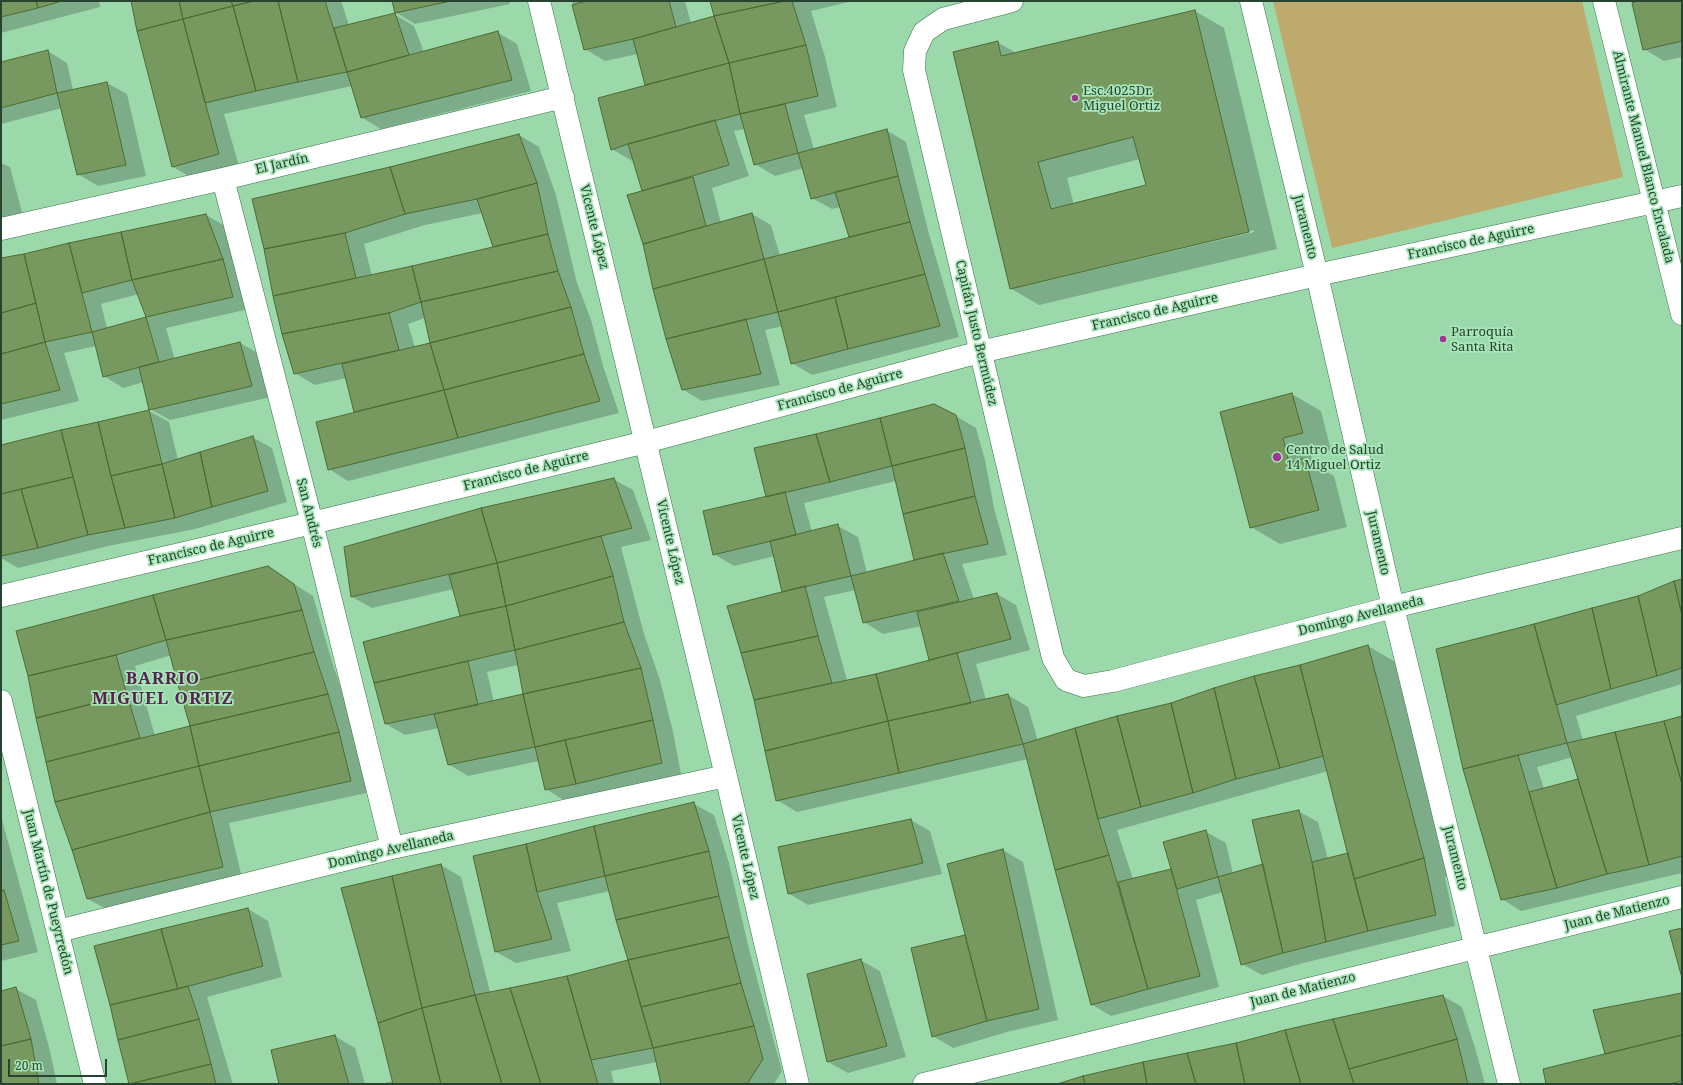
<!DOCTYPE html>
<meta charset="utf-8">
<style>
body{margin:0}
#map{position:relative;width:1683px;height:1085px;overflow:hidden;background:#9bd9ab;font-family:"Noto Serif",serif}
canvas{display:block}
.frame{position:absolute;inset:0;border:2px solid #294331;pointer-events:none}
.scale{position:absolute;left:8px;top:1059px;width:99px;height:18px;box-sizing:border-box;border:2px solid #294331;border-top:0;padding-left:5px;font-size:12px;line-height:14px;white-space:nowrap;color:#294331;-webkit-text-stroke:3px #a7e6b8;paint-order:stroke}
</style>
<div id="map">
<canvas width="1683" height="1085"></canvas>
<div class="frame"></div>
<div class="scale">20 m</div>
</div>
<script>
const ctx = document.querySelector('canvas').getContext('2d');
ctx.lineJoin = 'round';
function fill(path, color) {
  ctx.fillStyle = color;
  ctx.fill(path, 'evenodd');
}
function shape(rows) {
  const path = new Path2D();
  for (const r of rows) {
    path.moveTo(r[0], r[1]);
    for (let i = 2; i < r.length; i += 2) path.lineTo(r[i], r[i + 1]);
  }
  return path;
}
function trace(path, color, width, dash) {
  ctx.strokeStyle = color;
  ctx.lineWidth = width;
  ctx.lineCap = dash ? 'butt' : 'round';
  ctx.setLineDash(dash || []);
  ctx.stroke(path);
}
function write(font, color, halo, rows, align = 'center') {
  ctx.font = font + ' "Noto Serif",serif';
  ctx.lineWidth = 3.5;
  ctx.setLineDash([]);
  ctx.textBaseline = 'middle';
  ctx.strokeStyle = halo;
  ctx.fillStyle = color;
  for (const [text, x, y, turn = 0] of rows) {
    ctx.save();
    ctx.translate(x, y);
    ctx.rotate((+turn || 0) * Math.PI / 180);
    ctx.textAlign = isNaN(turn) ? turn : align;
    if (halo) ctx.strokeText(text, 0, 0);
    ctx.fillText(text, 0, 0);
    ctx.restore();
  }
}
fill(shape([
 [1273,1,1582,1,1623,177,1332,248]
]), '#beaa6c');
fill(shape([
 [1,1,99,1,100,7,1,33],
 [132,1,341,1,349,25,394,14,414,26,424,52,497,32,517,44,531,91,381,129,361,117,352,86,224,114,239,166,192,178,173,167],
 [393,1,509,1,510,4,415,24,395,12],
 [572,1,685,1,691,23,715,16,711,1,853,1,811,11,825,57,837,107,804,115,814,149,886,130,906,142,929,234,959,337,812,375,792,363,783,326,765,330,780,385,702,401,682,389,667,339,644,244,643,192,634,160,632,161,612,149,646,86,638,54,605,61,585,49],
 [745,129,755,164,775,176,804,168,812,198,832,209,841,207,850,238,780,256,771,225,752,214,721,223,712,188,749,176,734,131],
 [1632,1,1682,1,1682,57,1664,61,1644,49],
 [1195,11,1224,28,1277,249,1039,305,1010,288,997,42,1018,54],
 [1140,159,1147,186,1074,205,1067,178],
 [1254,230,1254,232,1033,284,1033,282],
 [48,51,67,63,73,90,107,83,127,94,146,176,98,186,78,174,62,108,1,124,1,63],
 [519,135,539,147,556,195,577,283,591,320,603,366,619,413,348,481,329,469,355,413,346,378,315,385,295,373,274,296,254,200],
 [483,213,495,248,372,276,364,244,425,225],
 [425,318,431,344,415,347,408,324],
 [1,163,10,167,23,216,1,222],
 [206,215,225,226,253,308,166,328,175,360,240,343,260,354,271,397,170,420,150,409,144,382,123,388,104,376,96,346,64,353,79,401,1,420,1,259],
 [139,294,148,318,107,328,101,304],
 [1292,394,1321,411,1331,450,1311,455,1313,464,1334,476,1347,527,1280,544,1251,527],
 [149,411,169,422,178,460,252,437,272,448,287,502,195,529,108,546,18,568,1,558,1,446],
 [956,416,976,428,985,460,994,508,1007,555,962,564,974,599,997,594,1016,605,1030,650,976,664,986,700,1008,695,1028,707,1038,741,1172,704,1368,646,1397,663,1453,875,1445,877,1455,926,1303,963,1262,975,1242,964,1223,892,1196,900,1219,987,1111,1016,1091,1004,1028,759,797,812,777,800,755,699,783,592,775,556,734,566,714,554,768,497],
 [896,481,916,561,867,573,858,537,838,526,812,532,804,503],
 [856,590,864,622,883,634,922,626,930,661,847,680,824,597],
 [1328,771,1349,855,1328,859,1318,822,1298,811,1264,865,1233,874,1226,843,1206,832,1172,869,1133,879,1117,830],
 [613,479,633,490,651,540,621,547,644,634,660,680,673,732,681,774,596,795,565,801,546,789,539,761,468,776,448,764,439,728,405,735,386,724,462,616,454,589,372,608,352,597,345,548],
 [518,665,524,695,494,702,487,672],
 [268,567,313,596,333,665,347,706,371,792,229,823,242,878,108,910,88,899,73,849,56,802,29,676],
 [172,655,191,726,155,736,135,666],
 [1682,580,1682,684,1576,716,1583,740,1682,717,1682,873,1521,911,1502,899,1464,769],
 [1573,757,1580,780,1544,789,1537,767],
 [694,804,714,815,729,863,749,949,782,1071,774,1084,662,1084,657,1062,611,1071,614,1084,380,1084,393,1081,342,889,441,865,461,877,490,992,568,977,629,961,610,891,557,903,571,951,516,963,496,952,474,857],
 [1,816,38,952,1,961],
 [911,820,930,831,942,874,808,905,788,893],
 [1003,850,1023,862,1058,1020,1007,1032,953,1048,933,1036,912,949,966,936],
 [248,909,268,921,282,977,207,997,233,1084,129,1084,111,1005],
 [860,960,880,971,906,1057,848,1073,828,1062],
 [16,989,36,1000,50,1051,57,1084,1,1084,1,992],
 [1682,994,1682,1084,1547,1084,1606,1054],
 [1443,996,1462,1007,1476,1051,1485,1084,1062,1084],
 [335,1036,355,1048,365,1084,280,1084]
]), '#0003');
const building = shape([
 [1,1,36,1,38,8,1,17,1,1],
 [36,1,62,1,38,8,36,1],
 [131,1,179,1,183,19,137,31,131,1],
 [179,1,231,1,233,6,183,19,179,1],
 [231,1,254,1,233,6,231,1],
 [254,1,278,1,298,82,256,91,233,6,254,1],
 [278,1,325,1,347,72,298,82,278,1],
 [392,1,451,1,395,13,392,1],
 [586,1,669,1,676,27,633,39,584,50,572,5,586,1],
 [710,1,785,1,714,16,710,1],
 [785,1,792,1,806,45,729,63,714,16,785,1],
 [1638,1,1682,1,1682,41,1643,50,1632,3,1638,1],
 [233,6,256,91,205,103,183,19,233,6],
 [1195,10,1249,232,1010,289,953,52,998,41,1001,56,1195,10],
 [1133,137,1146,185,1051,209,1038,162,1133,137],
 [395,13,409,55,347,72,334,28,395,13],
 [714,16,729,63,645,85,633,39,714,16],
 [183,19,219,154,172,167,137,31,183,19],
 [498,31,512,80,361,118,347,72,498,31],
 [806,45,818,96,740,114,729,63,806,45],
 [48,50,57,93,1,108,1,62,48,50],
 [729,63,740,114,628,144,611,150,598,98,729,63],
 [107,82,126,165,77,175,57,93,107,82],
 [785,104,798,153,754,165,740,114,785,104],
 [715,120,729,165,642,191,628,144,715,120],
 [887,129,898,176,811,199,798,153,887,129],
 [519,134,537,183,477,199,405,214,390,167,519,134],
 [390,167,405,214,345,233,264,249,252,199,390,167],
 [898,176,910,222,849,237,835,192,898,176],
 [693,177,706,226,643,244,627,195,693,177],
 [537,183,548,234,493,247,477,199,537,183],
 [752,213,764,259,653,289,643,244,752,213],
 [206,214,223,259,132,280,121,232,206,214],
 [910,222,925,274,778,312,764,259,910,222],
 [121,232,132,280,82,293,69,243,121,232],
 [345,233,356,278,273,296,264,249,345,233],
 [548,234,558,271,421,302,412,266,548,234],
 [69,243,92,332,45,342,24,254,69,243],
 [24,254,36,303,1,313,1,258,24,254],
 [223,259,233,297,146,317,132,280,223,259],
 [764,259,778,312,666,339,653,289,764,259],
 [412,266,421,302,389,313,282,334,273,296,412,266],
 [558,271,571,307,430,343,421,302,558,271],
 [925,274,940,326,848,349,835,297,925,274],
 [835,297,848,349,791,364,778,312,835,297],
 [36,303,45,342,1,354,1,313,36,303],
 [571,307,584,354,444,390,430,343,571,307],
 [389,313,399,350,294,374,282,334,389,313],
 [146,317,159,362,103,377,92,332,146,317],
 [746,319,761,374,682,390,666,339,746,319],
 [45,342,60,390,1,404,1,354,45,342],
 [240,342,252,386,149,410,139,367,240,342],
 [430,343,444,390,354,412,342,364,430,343],
 [584,354,600,401,458,438,444,390,584,354],
 [444,390,458,438,328,470,316,422,444,390],
 [1292,393,1303,433,1283,438,1289,463,1305,458,1319,510,1250,528,1220,412,1292,393],
 [934,404,956,415,965,448,892,466,880,418,934,404],
 [149,410,162,464,111,476,98,422,149,410],
 [880,418,892,466,830,482,816,434,880,418],
 [98,422,111,476,125,528,88,535,61,430,98,422],
 [61,430,73,477,1,494,1,445,61,430],
 [816,434,830,482,766,497,754,448,816,434],
 [253,436,268,491,212,507,200,452,253,436],
 [965,448,975,496,903,514,892,466,965,448],
 [200,452,212,507,175,518,162,464,200,452],
 [162,464,175,518,125,528,111,476,162,464],
 [73,477,88,535,38,548,21,489,73,477],
 [614,478,632,528,497,563,481,508,614,478],
 [21,489,38,548,1,556,1,494,21,489],
 [785,492,796,535,713,555,703,511,785,492],
 [975,496,988,544,914,560,903,514,975,496],
 [481,508,497,563,351,597,344,547,481,508],
 [838,524,851,576,782,592,770,541,838,524],
 [601,536,613,576,506,606,497,563,601,536],
 [943,553,959,601,863,623,851,576,943,553],
 [497,563,506,606,460,616,449,575,497,563],
 [268,566,294,584,302,610,166,640,153,595,268,566],
 [613,576,624,622,515,650,506,606,613,576],
 [1682,579,1682,615,1674,581,1682,579],
 [1674,581,1682,615,1682,668,1657,676,1638,596,1674,581],
 [805,586,818,636,741,653,727,606,805,586],
 [997,593,1011,639,929,660,917,612,997,593],
 [153,595,166,640,116,655,28,676,16,631,153,595],
 [1638,596,1657,676,1611,689,1592,608,1638,596],
 [506,606,515,650,374,683,363,642,460,616,506,606],
 [1592,608,1611,689,1556,705,1534,624,1592,608],
 [302,610,314,652,178,685,166,640,302,610],
 [624,622,641,668,523,694,515,650,624,622],
 [1534,624,1567,743,1463,769,1436,649,1534,624],
 [818,636,832,683,754,700,741,653,818,636],
 [1368,645,1424,858,1354,879,1300,665,1368,645],
 [314,652,328,694,190,726,178,685,314,652],
 [957,653,971,703,888,721,876,674,957,653],
 [116,655,127,695,36,718,28,676,116,655],
 [468,661,478,705,385,724,374,683,468,661],
 [1300,665,1323,756,1280,768,1254,676,1300,665],
 [641,668,653,720,535,747,523,694,641,668],
 [876,674,888,721,765,751,754,700,876,674],
 [1254,676,1280,768,1236,779,1214,688,1254,676],
 [1214,688,1236,779,1193,793,1171,703,1214,688],
 [328,694,339,732,199,766,190,726,328,694],
 [523,694,535,747,448,765,434,714,523,694],
 [1008,694,1023,744,899,773,888,721,1008,694],
 [127,695,140,738,46,762,36,718,127,695],
 [1171,703,1193,793,1141,807,1117,716,1171,703],
 [1117,716,1141,807,1098,819,1075,728,1117,716],
 [1682,716,1682,784,1664,721,1682,716],
 [653,720,662,763,576,784,565,740,653,720],
 [888,721,899,773,776,801,765,751,888,721],
 [1664,721,1682,784,1682,856,1649,865,1615,732,1664,721],
 [190,726,199,766,55,802,46,762,190,726],
 [1075,728,1098,819,1109,855,1055,870,1023,744,1075,728],
 [339,732,351,781,210,812,199,766,339,732],
 [1615,732,1649,865,1607,874,1567,743,1615,732],
 [565,740,576,784,545,790,535,747,565,740],
 [1518,755,1557,888,1501,900,1463,769,1518,755],
 [199,766,210,812,72,850,55,802,199,766],
 [1578,779,1607,874,1557,888,1529,792,1578,779],
 [694,802,709,851,605,876,594,826,694,802],
 [1299,810,1312,862,1326,942,1283,953,1252,820,1299,810],
 [210,812,223,867,87,899,72,850,210,812],
 [911,819,923,863,788,894,778,847,911,819],
 [594,826,605,876,537,892,526,844,594,826],
 [1206,830,1218,877,1177,889,1163,842,1206,830],
 [526,844,537,892,552,939,495,952,473,856,526,844],
 [1003,849,1039,1009,987,1021,947,864,1003,849],
 [709,851,719,896,616,920,605,876,709,851],
 [1348,853,1368,931,1326,942,1312,862,1348,853],
 [1109,855,1148,989,1091,1005,1055,870,1109,855],
 [1424,858,1436,915,1368,931,1354,879,1424,858],
 [441,864,475,995,422,1008,392,876,441,864],
 [1263,864,1283,953,1241,965,1218,877,1263,864],
 [1171,869,1200,976,1148,989,1118,882,1171,869],
 [392,876,422,1008,378,1023,341,888,392,876],
 [4,890,19,941,1,945,1,891,4,890],
 [719,896,729,937,628,960,616,920,719,896],
 [248,908,263,966,178,989,161,929,248,908],
 [1682,928,1682,978,1669,931,1682,928],
 [161,929,178,989,110,1005,94,946,161,929],
 [965,935,987,1021,932,1037,911,948,965,935],
 [729,937,741,983,641,1007,628,960,729,937],
 [861,959,887,1046,827,1062,807,974,861,959],
 [628,960,653,1048,591,1060,567,976,628,960],
 [567,976,591,1060,598,1084,541,1084,510,988,567,976],
 [741,983,754,1026,653,1048,641,1007,741,983],
 [188,986,199,1019,118,1040,110,1005,188,986],
 [16,987,31,1039,1,1046,1,991,16,987],
 [510,988,541,1084,502,1084,475,995,510,988],
 [1682,993,1682,1035,1605,1054,1593,1010,1682,993],
 [475,995,502,1084,441,1084,422,1008,475,995],
 [1443,995,1457,1039,1349,1069,1333,1019,1443,995],
 [422,1008,441,1084,393,1084,378,1023,422,1008],
 [199,1019,211,1064,129,1084,118,1040,199,1019],
 [1333,1019,1354,1084,1301,1084,1285,1030,1333,1019],
 [754,1026,763,1059,747,1084,661,1084,653,1048,754,1026],
 [1285,1030,1301,1084,1245,1084,1236,1043,1285,1030],
 [335,1035,349,1084,279,1084,271,1050,335,1035],
 [1682,1035,1682,1081,1669,1084,1546,1084,1543,1069,1682,1035],
 [31,1039,39,1084,1,1084,1,1046,31,1039],
 [1457,1039,1468,1084,1354,1084,1349,1069,1457,1039],
 [1236,1043,1245,1084,1196,1084,1187,1053,1236,1043],
 [1187,1053,1196,1084,1147,1084,1143,1062,1187,1053],
 [1143,1062,1147,1084,1085,1084,1083,1076,1143,1062],
 [211,1064,216,1084,130,1084,211,1064],
 [1083,1076,1085,1084,1057,1084,1083,1076]
]);
fill(building, '#77985e');
trace(building, '#4c6b32', 1);
const minor = shape([
 [539,1,726,776,798,1084],
 [1012,1,943,19,924,32,915,51,914,70,1053,658,1066,680,1084,686,1113,681,1393,607,1682,538],
 [1251,1,1317,275,1393,607,1509,1084],
 [1604,1,1682,314],
 [223,179,312,523,392,848],
 [1,229,223,179,563,97],
 [1,596,312,523,646,442,980,352,1317,275,1682,196],
 [1,701,95,1084],
 [58,931,392,848,726,776],
 [924,1084,1682,897]
]);
trace(minor, '#37734a', 23);
trace(minor, '#fff', 22);
for (const [x, y, r, color] of [
 [1075,98,4,"#a13596"],
 [1443,339,4,"#a13596"],
 [1277,457,5,"#a13596"]
]) {
  const dot = new Path2D();
  dot.arc(x, y, r, 0, 2 * Math.PI);
  ctx.fillStyle = color;
  ctx.fill(dot);
  trace(dot, '#a7e6b8', 1.5);
}
write('13px', '#294331', '#a7e6b8', [
 ["Esc.4025Dr.",1083,91],
 ["Miguel Ortiz",1083,106],
 ["Parroquía",1451,332],
 ["Santa Rita",1451,347],
 ["Centro de Salud",1286,450],
 ["14 Miguel Ortiz",1286,465]
], 'left');
write('13px', '#294331', '#a7e6b8', [
 ["Almirante Manuel Blanco Encalada",1643,157,76],
 ["El Jardín",282,164,-13],
 ["Vicente López",594,227,76],
 ["Juramento",1305,227,76],
 ["Francisco de Aguirre",1471,242,-12],
 ["Francisco de Aguirre",1155,312,-13],
 ["Capitán Justo Bermúdez",976,333,77],
 ["Francisco de Aguirre",840,390,-15],
 ["Francisco de Aguirre",526,471,-14],
 ["San Andrés",309,513,76],
 ["Vicente López",670,542,77],
 ["Juramento",1378,543,77],
 ["Francisco de Aguirre",211,547,-13],
 ["Domingo Avellaneda",1361,616,-14],
 ["Domingo Avellaneda",391,850,-13],
 ["Vicente López",745,857,77],
 ["Juramento",1455,858,76],
 ["Juan Martín de Pueyrredón",48,892,76],
 ["Juan de Matienzo",1617,913,-14],
 ["Juan de Matienzo",1303,990,-14]
]);
ctx.letterSpacing = '1px';
write('bold 17px', '#562250', '#a7e6b8', [
 ["BARRIO",163,679],
 ["MIGUEL ORTIZ",163,699]
]);
ctx.letterSpacing = '0px';
</script>
